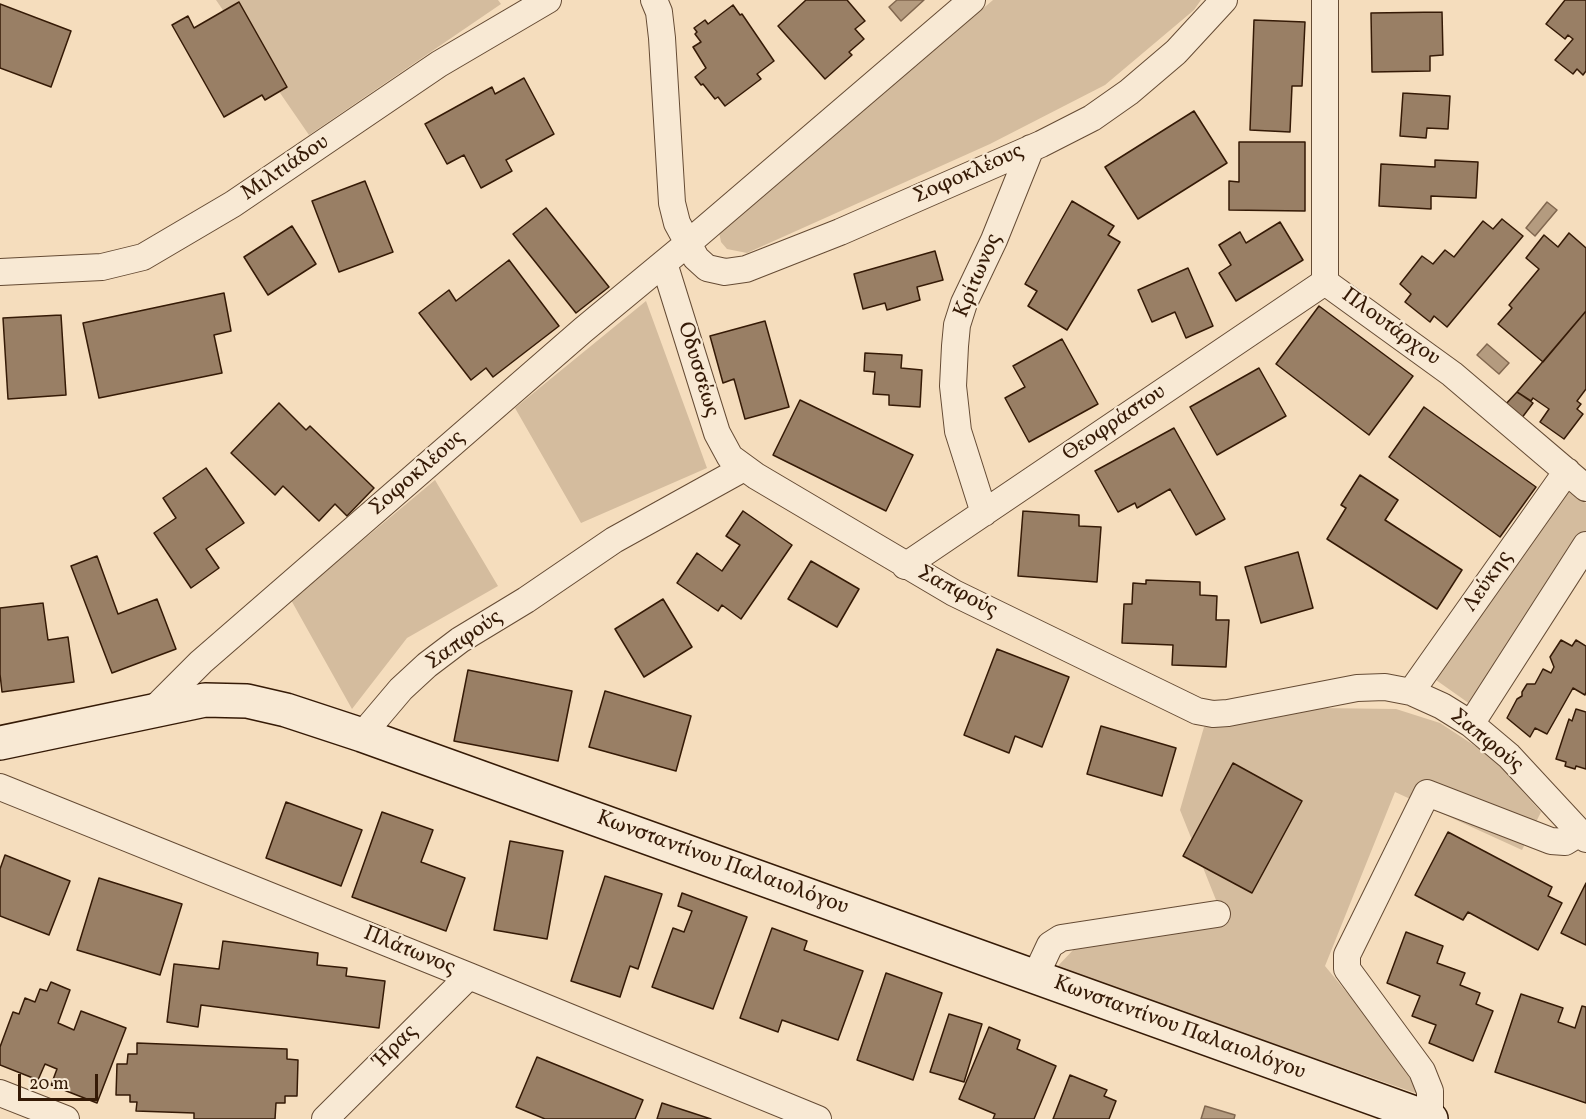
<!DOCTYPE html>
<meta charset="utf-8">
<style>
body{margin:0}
#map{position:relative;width:1586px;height:1119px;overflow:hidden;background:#f5ddbd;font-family:Vollkorn,serif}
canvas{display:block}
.scale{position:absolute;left:18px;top:1074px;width:80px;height:27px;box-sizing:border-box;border:3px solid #351a06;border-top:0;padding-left:8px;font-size:18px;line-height:21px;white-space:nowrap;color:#351a06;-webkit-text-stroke:4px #f8e9d4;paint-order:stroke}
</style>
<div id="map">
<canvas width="1586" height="1119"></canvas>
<div class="scale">20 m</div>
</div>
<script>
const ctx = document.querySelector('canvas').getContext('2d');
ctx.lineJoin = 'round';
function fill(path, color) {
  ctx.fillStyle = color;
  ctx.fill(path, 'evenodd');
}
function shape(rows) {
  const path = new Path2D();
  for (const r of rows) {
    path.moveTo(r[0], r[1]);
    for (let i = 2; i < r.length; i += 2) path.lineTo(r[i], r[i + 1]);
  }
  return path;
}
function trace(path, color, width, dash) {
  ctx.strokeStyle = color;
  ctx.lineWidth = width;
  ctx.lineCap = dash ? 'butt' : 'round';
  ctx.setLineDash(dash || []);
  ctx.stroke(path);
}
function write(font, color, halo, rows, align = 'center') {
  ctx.font = font + ' Vollkorn,serif';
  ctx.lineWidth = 4.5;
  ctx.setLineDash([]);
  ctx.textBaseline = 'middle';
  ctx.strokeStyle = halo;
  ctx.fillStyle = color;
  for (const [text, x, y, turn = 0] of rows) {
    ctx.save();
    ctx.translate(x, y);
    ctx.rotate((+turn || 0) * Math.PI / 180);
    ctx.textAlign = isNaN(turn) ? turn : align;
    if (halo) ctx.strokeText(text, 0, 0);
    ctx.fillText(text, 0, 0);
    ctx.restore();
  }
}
fill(shape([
 [216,0,498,0,501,4,309,135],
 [993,0,1201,0,1194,10,1105,85,990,144,747,253,727,249,721,242,719,232],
 [646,301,707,468,581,523,515,408],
 [435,480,498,586,407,638,352,709,291,600],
 [1567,491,1586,503,1586,532,1470,704,1436,680],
 [1318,708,1396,709,1440,723,1492,757,1541,812,1522,850,1395,792,1325,966,1376,1028,1421,1095,1056,968,1074,949,1224,925,1216,900,1180,810,1204,727]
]), '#d4bc9e');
const water = shape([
 [897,0,924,0,901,21,889,7,897,0],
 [1547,202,1557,210,1535,236,1526,228,1547,202],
 [1487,344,1509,363,1499,374,1477,355,1487,344],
 [1205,1106,1235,1115,1234,1119,1201,1119,1205,1106]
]);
fill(water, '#b49b7f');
trace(water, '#81674f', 1.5);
const building = shape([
 [806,0,847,0,865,21,855,29,864,39,849,52,852,55,825,79,778,26,806,0],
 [1565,0,1586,0,1586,71,1583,75,1577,69,1573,74,1555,60,1573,39,1568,35,1565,39,1546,24,1565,0],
 [239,2,287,87,265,100,262,95,224,117,172,25,188,16,194,28,239,2],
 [0,4,71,31,51,87,0,68,0,4],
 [733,5,740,15,742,14,774,61,757,74,761,79,725,106,718,97,715,99,703,84,701,85,695,77,706,68,693,47,701,42,695,34,697,32,694,28,705,20,708,24,733,5],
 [1442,12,1443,55,1430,56,1430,71,1372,72,1371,13,1442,12],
 [1254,20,1305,22,1302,86,1292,86,1290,132,1250,130,1254,20],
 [524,78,554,134,506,160,512,171,481,188,464,155,447,164,425,124,492,87,495,94,524,78],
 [1403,93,1450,96,1448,129,1427,128,1426,138,1400,136,1403,93],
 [1194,111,1227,163,1138,219,1105,167,1194,111],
 [1239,142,1305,142,1305,211,1229,210,1229,181,1239,182,1239,142],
 [1435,160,1478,162,1476,198,1431,196,1431,209,1379,206,1381,164,1435,167,1435,160],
 [365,181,393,252,339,272,312,201,365,181],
 [1072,201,1114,226,1108,235,1120,242,1067,330,1028,306,1037,291,1025,284,1072,201],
 [546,208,609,287,576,313,513,234,546,208],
 [1502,219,1523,236,1447,327,1434,316,1430,322,1405,302,1411,294,1400,284,1422,256,1433,264,1445,250,1454,257,1483,221,1493,229,1502,219],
 [1280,222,1303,260,1236,301,1219,273,1231,265,1219,245,1240,232,1246,243,1280,222],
 [292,226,316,264,268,295,244,257,292,226],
 [1569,233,1586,248,1586,311,1543,362,1498,324,1512,308,1509,305,1539,269,1526,258,1544,235,1558,247,1569,233],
 [935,251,943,280,917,287,920,300,887,310,885,303,863,309,854,274,935,251],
 [509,260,559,326,493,377,486,368,471,380,419,313,449,290,456,301,509,260],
 [1188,268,1213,326,1186,338,1175,312,1152,322,1138,290,1188,268],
 [224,293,231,331,214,335,222,373,99,398,83,323,224,293],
 [1319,306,1413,376,1369,435,1276,364,1319,306],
 [1586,311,1586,389,1577,401,1581,404,1577,409,1583,414,1564,439,1540,422,1549,409,1533,398,1531,401,1517,392,1586,311],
 [61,315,66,395,8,399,3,318,61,315],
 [765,321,789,407,745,419,734,379,723,383,710,336,765,321],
 [1062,339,1098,404,1029,442,1005,398,1025,387,1013,366,1062,339],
 [865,353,902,355,901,368,922,370,920,407,889,405,889,395,873,394,875,372,864,371,865,353],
 [1259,368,1286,416,1217,455,1190,407,1259,368],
 [1517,392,1533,403,1521,419,1504,406,1517,392],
 [800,400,913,455,886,511,773,455,800,400],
 [279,403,306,430,310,426,374,488,347,516,335,504,319,521,283,486,275,495,231,453,279,403],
 [1424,407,1536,487,1500,537,1389,457,1424,407],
 [1174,428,1225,519,1196,535,1170,489,1137,508,1135,503,1118,512,1095,471,1174,428],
 [206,468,244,523,206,549,219,568,191,588,154,533,176,518,163,498,206,468],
 [1360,475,1398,500,1385,520,1462,570,1437,609,1327,539,1346,508,1341,505,1360,475],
 [743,511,792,545,741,619,722,605,718,611,677,583,697,553,722,571,740,545,726,536,743,511],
 [1023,511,1079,515,1079,526,1101,527,1097,582,1018,576,1023,511],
 [1298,552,1313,608,1261,623,1245,567,1298,552],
 [97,556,118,614,157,599,176,649,112,673,71,566,97,556],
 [811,561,859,589,837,627,788,599,811,561],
 [1146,580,1200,582,1200,595,1217,596,1216,620,1229,620,1226,667,1172,665,1173,645,1122,643,1124,604,1132,604,1133,583,1146,584,1146,580],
 [663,599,692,647,644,677,615,629,663,599],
 [43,603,48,640,68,637,74,682,2,692,0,674,0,608,43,603],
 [1561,640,1572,646,1576,640,1586,646,1586,692,1585,695,1573,688,1547,734,1535,728,1530,737,1507,718,1517,699,1522,696,1522,692,1527,684,1535,684,1543,669,1551,673,1554,667,1550,657,1561,640],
 [997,649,1069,677,1042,747,1015,736,1009,753,964,735,997,649],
 [468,670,572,691,558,761,454,741,468,670],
 [605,691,691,716,676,771,589,747,605,691],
 [1576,709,1586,712,1586,769,1576,766,1575,769,1565,766,1566,762,1556,759,1569,719,1572,721,1576,709],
 [1101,726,1176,748,1162,796,1087,774,1101,726],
 [1233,763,1302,801,1252,893,1183,856,1233,763],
 [286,802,362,830,341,886,266,858,286,802],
 [382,812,433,830,421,862,465,878,446,931,352,897,382,812],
 [1448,832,1552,887,1548,896,1562,903,1538,950,1468,912,1463,920,1415,895,1448,832],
 [510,841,563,851,547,939,494,930,510,841],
 [5,855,70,881,49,935,0,916,0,869,5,855],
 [605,876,662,894,638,969,630,966,620,997,571,981,605,876],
 [99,878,182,904,160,975,77,950,99,878],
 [1586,883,1586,945,1561,933,1586,883],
 [682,893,747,917,713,1009,652,987,673,928,684,932,692,911,678,906,682,893],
 [772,928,807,941,804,950,863,971,838,1040,782,1020,778,1032,740,1018,772,928],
 [1406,932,1443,946,1437,963,1465,973,1460,985,1480,993,1476,1004,1493,1011,1473,1061,1429,1043,1436,1025,1412,1016,1420,996,1387,983,1406,932],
 [223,941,318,953,317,965,347,968,346,976,385,981,379,1028,201,1005,198,1027,167,1022,174,964,219,969,223,941],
 [886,973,942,993,913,1080,857,1060,886,973],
 [51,982,70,990,58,1023,74,1030,81,1011,126,1028,97,1103,51,1085,57,1069,45,1064,38,1080,0,1065,0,1047,13,1012,19,1014,25,998,35,1002,40,989,47,991,51,982],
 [1521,994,1563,1008,1558,1022,1575,1028,1582,1006,1586,1007,1586,1103,1495,1072,1521,994],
 [949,1014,982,1024,964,1082,930,1072,949,1014],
 [989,1027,1020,1040,1017,1049,1056,1066,1034,1119,993,1119,995,1114,959,1099,989,1027],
 [137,1043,287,1049,287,1059,298,1060,297,1096,285,1096,285,1103,276,1103,275,1119,194,1119,194,1113,136,1111,137,1102,130,1102,130,1095,116,1095,117,1064,127,1064,128,1054,137,1054,137,1043],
 [537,1057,643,1100,635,1119,545,1119,516,1107,537,1057],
 [1070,1075,1107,1090,1104,1096,1116,1101,1109,1119,1053,1119,1070,1075],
 [662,1103,711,1119,657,1119,662,1103]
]);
fill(building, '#997f65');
trace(building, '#351a06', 1.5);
const street = shape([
 [654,0,659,12,662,38,672,203,677,223,696,258,707,268,725,272,746,269,840,232,1041,144,1092,118,1129,92,1176,52,1224,0],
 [1325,0,1325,282,1452,374,1586,488],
 [664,263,717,433,730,457,756,476,954,593,1197,711,1213,714,1228,713,1357,688,1385,687,1411,692,1442,706,1471,724,1509,756,1586,839],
 [0,272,102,267,143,257,233,204,439,64,548,0],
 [984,513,958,431,953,386,955,346,957,325,964,303,994,240,1031,148],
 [905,566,1325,282],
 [1411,692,1567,471],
 [153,710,201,662,583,330,687,244,972,0],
 [1471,724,1586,545],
 [362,735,401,689,427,665,460,640,526,600,614,540,744,468],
 [0,787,469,976,818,1119],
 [1035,977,1050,945,1061,938,1217,914],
 [0,1093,66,1119],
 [325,1119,469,976],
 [1430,1119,1430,1091,1422,1071,1347,969,1347,955,1427,793,1551,841,1565,842,1580,833]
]);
const secondary = shape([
 [0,743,205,700,247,701,286,710,362,735,1431,1119]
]);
trace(street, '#654b34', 28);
trace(secondary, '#351a06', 36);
trace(street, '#f8e9d4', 26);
trace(secondary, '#f8e9d4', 33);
write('22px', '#351a06', '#f8e9d4', [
 ["Μιλτιάδου",286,169,-34],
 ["Σοφοκλέους",969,175,-24],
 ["Κρίτωνος",979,276,-67],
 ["Πλουτάρχου",1390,328,36],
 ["Οδυσσέως",697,370,73],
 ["Θεοφράστου",1115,424,-34],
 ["Σοφοκλέους",418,474,-41],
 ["Λεύκης",1489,582,-55],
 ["Σαπφούς",957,593,28],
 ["Σαπφούς",465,641,-35],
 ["Σαπφούς",1486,742,39],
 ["Κωνσταντίνου Παλαιολόγου",722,864,20],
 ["Πλάτωνος",409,952,22],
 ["Κωνσταντίνου Παλαιολόγου",1179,1029,20],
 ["Ήρας",397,1047,-45]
]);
</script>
